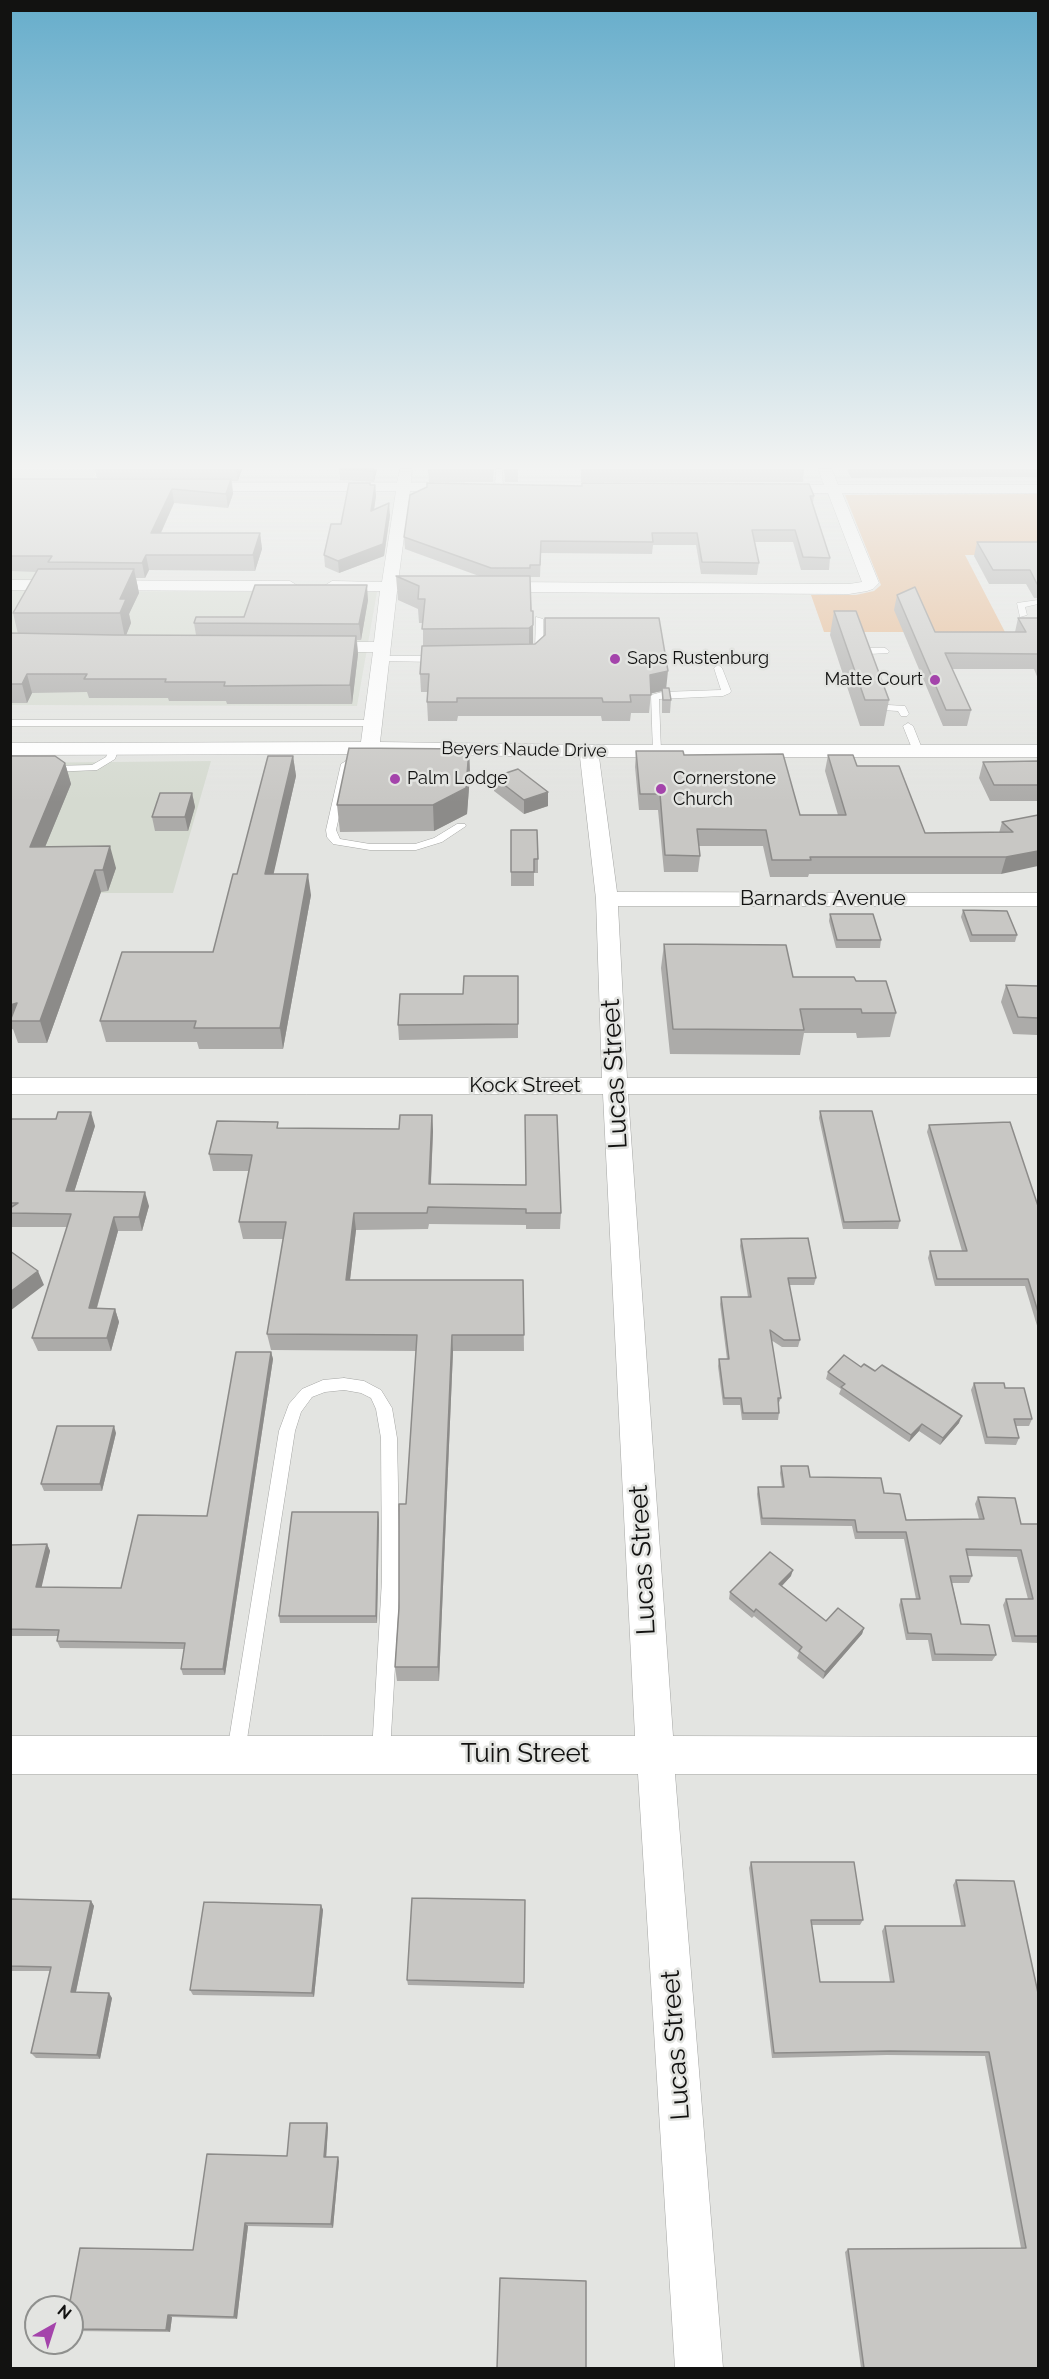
<!DOCTYPE html>
<style>
body{margin:0}
#map{position:relative;width:1049px;height:2379px;overflow:hidden;background:#e3e4e1;font-family:Raleway,sans-serif}
canvas{display:block}
.frame{position:absolute;inset:0;border:12px solid #121211;pointer-events:none}
.north{position:absolute;left:24px;top:2295px;width:60px;height:60px;box-sizing:border-box;background:#e3e4e1;border:2px solid #8f908e;border-radius:50%;rotate:39deg;font-size:16px;font-weight:700;line-height:24px;text-align:center;color:#121211}
.north::after{content:'';display:block;margin:auto;width:21px;height:27px;background:#a444ab;clip-path:polygon(50% 0,100% 100%,50% 72%,0 100%)}
</style>
<div id="map">
<canvas width="1049" height="2379"></canvas>
<div class="frame"></div>
<div class="north">N</div>
</div>
<script>
const ctx = document.querySelector('canvas').getContext('2d');
ctx.lineJoin = 'round';
function fill(path, color) {
  ctx.fillStyle = color;
  ctx.fill(path, 'evenodd');
}
function shape(rows) {
  const path = new Path2D();
  for (const r of rows) {
    path.moveTo(r[0], r[1]);
    for (let i = 2; i < r.length; i += 2) path.lineTo(r[i], r[i + 1]);
  }
  return path;
}
function trace(path, color, width, dash) {
  ctx.strokeStyle = color;
  ctx.lineWidth = width;
  ctx.lineCap = dash ? 'butt' : 'round';
  ctx.setLineDash(dash || []);
  ctx.stroke(path);
}
function write(font, color, halo, rows, align = 'center') {
  ctx.font = font + ' Raleway,sans-serif';
  ctx.lineWidth = 5;
  ctx.setLineDash([]);
  ctx.textBaseline = 'middle';
  ctx.strokeStyle = halo;
  ctx.fillStyle = color;
  for (const [text, x, y, turn = 0] of rows) {
    ctx.save();
    ctx.translate(x, y);
    ctx.rotate((+turn || 0) * Math.PI / 180);
    ctx.textAlign = isNaN(turn) ? turn : align;
    if (halo) ctx.strokeText(text, 0, 0);
    ctx.fillText(text, 0, 0);
    ctx.restore();
  }
}
fill(shape([
 [11,469,98,469,32,591,377,592,357,706,11,705],
 [211,761,173,893,64,893,10,763]
]), '#d5dad0');
fill(shape([
 [1038,494,1038,555,965,555,1005,632,824,632,811,595,856,595,874,591,881,585,845,495]
]), '#e6b78d');
const lane = shape([
 [496,469,502,469,503,488,499,490,495,488,496,469],
 [1038,600,1038,604,1025,607,1027,615,1020,617,1017,603,1038,600],
 [536,617,543,619,543,651,535,659,531,656,535,651,536,617],
 [885,648,889,651,888,653,869,654,872,660,868,663,865,662,860,651,864,648,885,648],
 [381,656,439,656,443,659,439,662,378,661,378,657,381,656],
 [718,665,722,668,731,691,730,693,723,696,659,699,661,751,653,753,651,695,662,692,721,690,714,668,718,665],
 [877,693,883,693,888,705,905,706,909,714,907,716,901,716,898,711,882,710,876,695,877,693],
 [10,720,373,720,378,723,373,726,10,726,10,720],
 [908,723,913,726,923,751,921,753,913,751,903,726,908,723],
 [111,746,119,748,115,759,97,770,51,772,46,769,51,766,92,765,106,757,111,746],
 [346,761,351,764,336,830,340,839,370,844,415,844,434,838,457,824,465,824,466,826,442,842,416,850,370,850,333,844,327,837,326,830,341,764,346,761],
 [344,1378,364,1381,381,1390,392,1408,397,1438,400,1580,390,1752,388,1759,381,1761,374,1759,372,1752,382,1580,381,1438,376,1409,371,1398,361,1393,344,1390,325,1392,312,1397,301,1412,295,1431,245,1752,243,1759,236,1761,229,1759,227,1752,279,1431,289,1404,302,1389,323,1380,344,1378]
]);
const street = shape([
 [400,469,412,469,411,483,464,483,471,487,464,491,410,491,398,582,434,582,442,587,434,592,397,591,380,742,589,745,1038,745,1038,757,599,757,617,892,1038,893,1038,906,618,906,627,1078,1038,1078,1038,1094,628,1094,673,1736,1038,1737,1038,1774,675,1774,723,2368,675,2368,638,1774,10,1774,10,1736,635,1736,603,1094,10,1094,10,1078,602,1078,596,899,580,757,370,754,10,755,10,743,361,742,373,652,321,652,315,651,312,647,315,643,321,642,374,642,380,591,332,591,324,586,332,581,382,582,396,491,197,491,190,487,197,483,397,483,400,469],
 [818,469,832,469,838,485,1038,485,1038,493,842,493,879,583,873,589,867,591,849,594,494,592,486,587,494,582,849,584,862,582,828,493,776,493,769,489,776,485,824,485,818,469],
 [10,580,290,581,298,586,290,591,10,590,10,580]
]);
trace(lane, '#a5a6a4', 1);
trace(street, '#a5a6a4', 1);
fill(lane, '#fff');
fill(street, '#fff');
fill(shape([
 [95,469,242,469,238,481,232,481,233,494,228,508,174,503,161,533,260,533,262,549,255,571,149,570,145,578,136,578,139,593,129,614,131,623,126,635,196,635,194,623,368,600,361,640,357,640,358,654,352,704,227,704,226,701,169,701,168,698,89,698,87,692,32,693,27,703,10,703,10,633,18,634,13,613,37,572,10,571,10,479,97,479],
 [339,469,377,469,374,482,340,480],
 [428,469,494,469,493,482,429,482],
 [504,469,518,469,518,482,505,482],
 [581,469,804,469,803,482,581,482],
 [847,469,1038,469,1038,477,851,478],
 [370,485,375,485,376,496,374,510,390,515,384,556,339,573,325,567,324,555,341,524],
 [814,496,813,503,830,558,829,570,801,570,793,542,755,542,759,563,757,575,701,574,696,545,653,545,652,554,541,553,540,577,530,577,533,644,666,688,671,700,670,713,662,713,662,691,651,693,649,713,631,713,630,721,602,721,601,716,458,716,457,721,428,721,427,702,428,692,421,692,420,674,423,646,423,623,419,623,418,609,398,600,396,576,479,576,405,549,404,537],
 [977,542,1038,542,1038,598,1034,598,1026,584,989,584,974,556],
 [897,595,935,632,1015,632,1018,618,1038,618,1038,679,1034,669,952,669,971,710,967,726,943,726,894,610],
 [834,611,889,700,884,726,860,726,830,635],
 [469,749,470,775,467,814,434,831,340,832,337,805],
 [636,751,684,755,800,815,838,815,825,771,828,755,857,766,925,833,999,833,1002,822,1038,815,1001,874,809,874,808,877,770,877,763,846,698,846,700,856,698,872,664,872,658,810,639,810,635,767],
 [10,756,65,763,71,784,45,847,116,868,108,891,101,892,47,1043,18,1043,13,1029,10,1030],
 [293,756,296,776,273,874,311,895,283,1049,199,1049,197,1042,106,1042,100,1021,213,952,237,874],
 [1038,761,1038,801,990,801,979,778,983,762],
 [494,777,548,806,524,814,494,791],
 [192,793,195,807,188,831,155,831,152,817],
 [511,830,538,859,538,873,534,873,534,886,511,886],
 [963,910,1017,935,1015,942,970,942,961,917],
 [830,914,881,940,880,948,836,948,829,921],
 [664,944,793,977,856,981,896,1013,890,1037,857,1038,856,1033,804,1033,800,1055,670,1054,661,968],
 [518,976,518,1038,399,1040,398,1025,463,994],
 [1006,985,1038,986,1038,1038,1037,1035,1013,1034,1001,1002],
 [820,1111,900,1221,898,1229,843,1229,819,1118],
 [432,1115,433,1131,431,1184,561,1213,560,1229,526,1229,526,1225,429,1224,428,1229,356,1230,350,1280,523,1280,524,1351,453,1351,439,1681,397,1681,395,1667,416,1351,271,1350,267,1334,283,1239,243,1239,239,1222,249,1171,213,1171,209,1154,279,1128,399,1129],
 [10,1119,95,1126,74,1192,149,1206,142,1231,118,1231,97,1308,115,1309,119,1322,111,1351,38,1351,32,1338,67,1227,10,1227],
 [929,1125,1038,1206,1038,1329,1025,1286,935,1286,928,1258,930,1251,962,1251,927,1132],
 [741,1239,816,1278,814,1285,789,1285,800,1340,798,1347,782,1347,771,1340,781,1398,778,1405,779,1413,778,1420,742,1420,740,1405,723,1405,718,1366,719,1359,727,1359,720,1304,721,1297,748,1297,740,1246],
 [271,1352,273,1359,225,1675,183,1675,181,1669,184,1649,60,1648,57,1641,58,1636,10,1636,10,1545,47,1544,50,1551,41,1587,121,1588,207,1516],
 [861,1367,959,1423,940,1445,919,1431,909,1442,839,1394,841,1389,826,1379,828,1372],
 [974,1383,1005,1388,1032,1419,1029,1426,1016,1426,1019,1438,1016,1445,985,1444,971,1390],
 [116,1433,102,1491,44,1491,41,1484],
 [781,1466,810,1477,884,1493,906,1520,979,1519,975,1504,978,1497,1021,1524,1038,1524,1038,1643,1012,1642,1003,1605,1006,1599,1028,1599,1017,1557,967,1556,972,1576,969,1583,952,1583,961,1624,996,1655,992,1661,932,1661,928,1640,906,1640,899,1605,901,1599,916,1599,904,1539,855,1539,852,1526,761,1525,757,1494,758,1487,782,1487,780,1473],
 [379,1519,377,1623,280,1623,279,1616],
 [791,1576,782,1586,826,1621,864,1628,862,1634,823,1679,797,1658,799,1653,754,1616,752,1618,729,1599,730,1592],
 [751,1862,863,1920,860,1925,812,1925,820,1982,890,1982,882,1931,885,1926,961,1926,953,1885,956,1880,1014,1881,1038,2368,861,2368,845,2252,848,2249,1021,2248,985,2056,887,2055,772,2058,749,1868],
 [10,1899,91,1901,94,1906,76,1992,112,1998,100,2059,36,2058,31,2053,50,1971,10,1971],
 [525,1900,524,1988,408,1985,407,1980],
 [321,1905,323,1910,314,1997,193,1995,190,1990],
 [328,2127,326,2157,339,2161,333,2228,248,2226,237,2319,172,2317,170,2332,72,2331,72,2307,193,2250,287,2156]
]), '#acaba9');
fill(shape([
 [236,469,242,469,238,481],
 [374,469,377,469,374,482,373,471],
 [231,479,233,494,228,508,226,494],
 [375,485,376,496,372,523,371,511],
 [172,489,174,503,154,548,151,533],
 [389,503,390,515,384,556,339,573,338,561],
 [260,533,262,549,255,571,253,555],
 [146,555,149,570,145,578,142,563],
 [134,569,139,593,129,614,131,623,125,638,120,613,120,599],
 [367,585,368,600,361,640,359,624],
 [533,611,533,649,529,653,529,628],
 [356,636,358,654,352,704,350,685],
 [668,671,666,690,649,694,650,675],
 [27,674,32,693,27,703,22,684],
 [469,749,470,775,467,814,434,831,433,805],
 [293,756,296,776,269,894,265,874],
 [65,763,71,784,36,869,30,847],
 [548,792,548,806,524,814,524,800],
 [192,793,195,807,188,831,185,817],
 [110,846,116,868,108,891,103,870],
 [1038,851,1038,866,1001,874,1006,857],
 [95,870,101,892,47,1043,40,1021],
 [308,874,311,895,283,1049,280,1028],
 [17,1003,10,1021,10,1005],
 [91,1112,95,1126,70,1205,66,1191],
 [432,1115,433,1131,430,1201,429,1184],
 [145,1192,149,1206,142,1231,139,1217],
 [354,1213,356,1230,348,1296,346,1280],
 [114,1217,118,1231,93,1321,89,1308],
 [38,1271,44,1285,10,1311,10,1292],
 [115,1309,119,1322,111,1351,107,1338],
 [452,1335,453,1351,439,1681,438,1667],
 [271,1352,273,1359,225,1675,223,1669],
 [962,1416,959,1423,940,1445,943,1438],
 [922,1424,919,1431,909,1442,911,1435],
 [114,1426,116,1433,102,1491,100,1484],
 [378,1512,379,1519,377,1623,376,1616],
 [47,1544,50,1551,40,1594,36,1587],
 [793,1570,791,1576,777,1591,779,1584],
 [864,1628,862,1634,823,1679,825,1672],
 [91,1901,94,1906,75,1996,71,1992],
 [321,1905,323,1910,314,1997,312,1993],
 [109,1993,112,1998,100,2059,97,2055],
 [327,2123,328,2127,326,2160,324,2157],
 [338,2157,339,2161,333,2228,331,2224],
 [245,2223,248,2226,237,2319,234,2317],
 [168,2315,172,2317,170,2332,166,2330]
]), '#8c8b89');
const building = shape([
 [339,469,374,469,373,471,339,469],
 [10,479,231,479,226,494,172,489,151,533,260,533,253,555,146,555,142,563,48,562,52,556,10,556,10,479],
 [349,483,370,483,370,485,375,485,371,511,389,503,383,544,338,561,324,555,331,524,341,524,349,483],
 [427,483,582,486,582,483,809,484,814,496,810,496,830,558,803,557,795,530,752,530,759,563,702,562,697,533,652,533,653,542,541,541,540,565,530,565,530,568,491,568,404,537,410,495,427,487,427,483],
 [977,542,1038,542,1038,584,1037,584,1030,570,993,570,977,542],
 [38,569,134,569,120,599,126,599,120,613,13,613,38,569],
 [396,576,530,576,531,611,533,611,533,625,529,628,422,629,425,599,418,599,419,586,396,576],
 [255,585,367,585,359,624,194,623,196,617,244,617,255,585],
 [915,587,935,632,1026,632,1018,618,1038,618,1038,655,1038,654,945,653,971,710,946,710,897,595,915,587],
 [834,611,856,611,889,700,865,700,834,611],
 [545,618,659,618,668,671,650,675,651,695,630,695,631,702,603,702,602,698,457,698,457,702,427,702,429,674,420,674,422,646,535,644,545,635,545,618],
 [10,633,114,635,356,636,350,685,224,686,225,682,165,682,166,679,84,679,87,674,27,674,22,684,10,684,10,633],
 [662,688,669,688,671,700,663,700,662,688],
 [349,748,469,749,466,788,433,805,337,805,349,748],
 [636,751,683,751,684,755,783,754,800,815,846,815,828,755,853,755,857,766,899,766,925,833,1013,832,1002,822,1038,815,1038,851,1006,857,810,857,811,860,772,860,766,830,697,829,700,856,665,855,660,794,640,794,636,751],
 [10,756,55,756,65,763,30,847,110,846,103,870,95,870,40,1021,10,1021,17,1003,10,1005,10,756],
 [268,756,293,756,265,874,308,874,280,1028,194,1028,196,1021,100,1021,122,952,213,952,233,874,237,874,268,756],
 [1038,761,1038,785,994,785,983,762,1038,761],
 [518,769,548,792,524,800,494,777,518,769],
 [160,793,192,793,185,817,152,817,160,793],
 [511,830,537,830,538,859,534,859,534,872,511,872,511,830],
 [963,910,1007,911,1017,935,972,935,963,910],
 [830,914,873,914,881,940,837,940,830,914],
 [664,944,786,945,793,977,854,977,856,981,886,981,896,1013,862,1013,861,1009,800,1009,804,1030,673,1029,664,944],
 [464,976,518,976,518,1024,398,1025,400,994,463,994,464,976],
 [1006,985,1038,986,1038,1018,1018,1017,1006,985],
 [820,1111,872,1111,900,1221,844,1222,820,1111],
 [58,1112,91,1112,66,1191,145,1192,139,1217,114,1217,89,1308,115,1309,107,1338,32,1338,71,1214,10,1213,10,1208,18,1203,10,1203,10,1119,56,1119,58,1112],
 [400,1115,432,1115,429,1184,526,1185,525,1115,557,1115,561,1213,526,1213,526,1209,428,1207,427,1213,354,1213,346,1280,523,1280,524,1335,452,1335,438,1667,395,1667,399,1608,399,1504,406,1504,417,1335,267,1334,286,1222,239,1222,252,1155,209,1154,217,1121,278,1122,277,1128,399,1129,400,1115],
 [1010,1122,1038,1206,1038,1312,1028,1279,937,1279,930,1251,967,1251,929,1125,1010,1122],
 [808,1238,816,1278,788,1278,800,1340,784,1340,770,1330,781,1398,778,1398,779,1413,743,1413,741,1398,724,1398,719,1359,729,1359,721,1297,751,1297,741,1239,808,1238],
 [10,1251,38,1271,10,1292,10,1251],
 [236,1352,271,1352,223,1669,181,1669,185,1643,57,1641,59,1630,10,1629,10,1545,47,1544,36,1587,121,1588,138,1515,207,1516,236,1352],
 [844,1355,861,1367,864,1364,875,1371,882,1365,962,1416,943,1438,922,1424,911,1435,841,1387,845,1384,828,1372,844,1355],
 [974,1383,1004,1383,1005,1388,1024,1388,1032,1419,1014,1419,1019,1438,987,1437,974,1383],
 [57,1426,114,1426,100,1484,41,1484,57,1426],
 [781,1466,808,1466,810,1477,881,1478,884,1493,900,1494,906,1520,984,1519,978,1497,1015,1498,1021,1524,1038,1524,1038,1636,1015,1636,1006,1599,1033,1599,1021,1550,966,1549,972,1576,950,1576,961,1624,989,1625,996,1655,935,1654,931,1634,908,1633,901,1599,920,1599,906,1532,857,1532,855,1520,762,1518,758,1487,784,1487,781,1466],
 [292,1512,378,1512,376,1616,279,1616,292,1512],
 [770,1552,793,1570,779,1584,826,1621,838,1608,864,1628,825,1672,799,1651,802,1647,756,1609,754,1612,730,1592,770,1552],
 [751,1862,854,1862,863,1920,811,1920,820,1982,894,1982,885,1926,965,1926,956,1880,1014,1881,1038,1993,1038,2368,864,2368,848,2249,1026,2248,989,2052,890,2051,774,2053,751,1862],
 [412,1898,525,1900,524,1983,407,1980,412,1898],
 [10,1899,91,1901,71,1992,109,1993,97,2055,31,2053,51,1967,10,1966,10,1899],
 [204,1902,321,1905,312,1993,190,1990,204,1902],
 [290,2123,327,2123,324,2157,338,2157,331,2224,245,2223,234,2317,168,2315,166,2330,72,2329,72,2307,69,2307,80,2248,193,2250,207,2154,287,2156,290,2123],
 [500,2278,586,2281,586,2368,497,2368,500,2278]
]);
fill(building, '#c8c7c4');
trace(building, '#8c8b89', 1.5);
const sky = ctx.createLinearGradient(0, 0, 0, 802);
sky.addColorStop(0, '#66adcb');
sky.addColorStop(0.58, '#f2f3f2');
sky.addColorStop(1, '#f2f3f200');
ctx.fillStyle = sky;
ctx.fillRect(0, 0, 1049, 802);
for (const [x, y, r, color] of [
 [615,659,6,"#a444ab"],
 [935,680,6,"#a444ab"],
 [395,779,6,"#a444ab"],
 [661,789,6,"#a444ab"]
]) {
  const dot = new Path2D();
  dot.arc(x, y, r, 0, 2 * Math.PI);
  ctx.fillStyle = color;
  ctx.fill(dot);
  trace(dot, '#e3e4e1', 2);
}
write('18px', '#121211', '#e3e4e1', [
 ["Saps Rustenburg",627,659],
 ["Matte Court",923,680,"right"],
 ["Palm Lodge",407,779],
 ["Cornerstone",673,779],
 ["Church",673,800]
], 'left');
write('18px', '#121211', '#e3e4e1', [
 ["Beyers Naude Drive",524,750,1]
]);
write('21px', '#121211', '#e3e4e1', [
 ["Barnards Avenue",823,899],
 ["Kock Street",525,1086]
]);
write('26px', '#121211', '#e3e4e1', [
 ["Lucas Street",615,1074,-93],
 ["Lucas Street",643,1560,-93],
 ["Tuin Street",525,1754],
 ["Lucas Street",676,2045,-94]
]);
</script>
